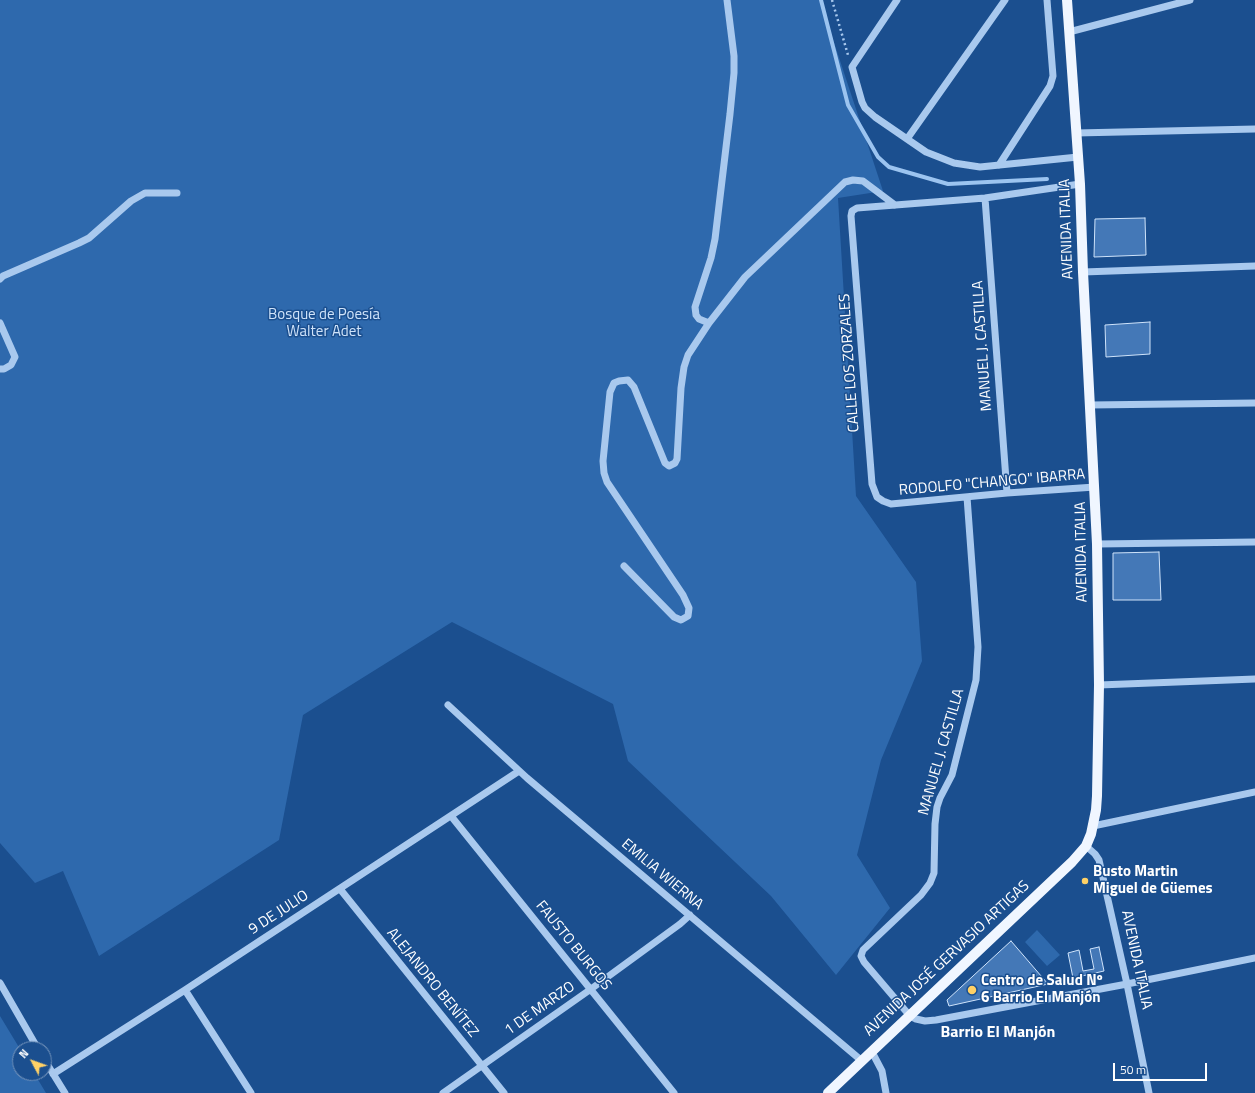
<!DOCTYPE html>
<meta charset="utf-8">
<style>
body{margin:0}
#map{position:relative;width:1255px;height:1093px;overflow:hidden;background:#1b4f8f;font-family:"Titillium Web",sans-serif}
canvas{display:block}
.north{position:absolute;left:12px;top:1041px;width:40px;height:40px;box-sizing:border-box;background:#1b4f8f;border:1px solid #7695bc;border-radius:50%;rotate:311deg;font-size:11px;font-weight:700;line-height:16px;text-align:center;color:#fff}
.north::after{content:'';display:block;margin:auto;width:14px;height:18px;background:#ffd166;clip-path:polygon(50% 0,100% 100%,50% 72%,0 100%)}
.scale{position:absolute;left:1113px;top:1063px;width:94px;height:18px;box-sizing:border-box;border:2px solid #fff;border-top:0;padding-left:5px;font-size:12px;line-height:14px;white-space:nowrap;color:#fff;-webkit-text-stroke:3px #1b4f8f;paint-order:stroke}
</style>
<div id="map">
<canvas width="1255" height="1093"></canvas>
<div class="north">N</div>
<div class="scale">50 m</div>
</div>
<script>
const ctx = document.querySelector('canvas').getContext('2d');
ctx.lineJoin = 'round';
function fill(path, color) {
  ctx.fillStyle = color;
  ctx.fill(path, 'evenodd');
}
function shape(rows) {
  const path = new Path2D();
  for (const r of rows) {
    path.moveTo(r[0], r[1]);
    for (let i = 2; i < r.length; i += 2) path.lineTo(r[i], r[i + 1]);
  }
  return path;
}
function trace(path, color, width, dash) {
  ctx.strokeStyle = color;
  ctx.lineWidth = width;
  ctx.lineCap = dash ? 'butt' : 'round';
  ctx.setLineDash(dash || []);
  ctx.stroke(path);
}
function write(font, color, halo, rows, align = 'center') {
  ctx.font = font + ' "Titillium Web",sans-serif';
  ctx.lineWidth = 3;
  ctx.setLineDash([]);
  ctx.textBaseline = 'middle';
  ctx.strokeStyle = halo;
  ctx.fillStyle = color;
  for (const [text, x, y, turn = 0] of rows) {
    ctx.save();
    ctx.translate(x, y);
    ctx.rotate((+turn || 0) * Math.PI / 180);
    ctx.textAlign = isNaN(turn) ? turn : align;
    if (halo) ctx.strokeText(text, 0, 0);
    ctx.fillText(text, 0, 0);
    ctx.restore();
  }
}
fill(shape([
 [0,0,820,0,883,191,838,198,856,496,916,582,922,661,881,760,857,855,890,908,836,975,771,896,628,761,613,704,452,622,303,715,279,840,99,956,63,871,35,883,0,843],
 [1037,930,1060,955,1047,966,1025,942],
 [0,1016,20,1049,20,1073,34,1073,46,1093,0,1093]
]), '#2e69ad');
trace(shape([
 [821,0,848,105,878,157,889,167,948,184,1047,179]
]), '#9cc4f0', 4);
const building = shape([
 [1145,218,1146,255,1094,257,1095,219,1145,218],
 [1150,322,1150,354,1106,357,1105,325,1150,322],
 [1159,552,1161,600,1113,600,1113,553,1159,552],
 [1011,941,1048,984,949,1006,947,1000,1011,941],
 [1099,947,1104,971,1073,978,1068,953,1079,950,1083,971,1094,969,1090,949,1099,947]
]);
fill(building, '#4478b7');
trace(building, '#cfe3fa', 1);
trace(shape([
 [832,0,848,55]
]), '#a9c9ee', 2.5, [2, 3]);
trace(shape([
 [897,0,852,67,862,102,865,108,875,117,926,152,954,163,980,167,1078,157],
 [1069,32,1190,0],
 [1076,133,1255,129],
 [907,139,1005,0],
 [999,165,1050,86,1053,76,1047,0],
 [1080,184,985,198,857,208,852,211,851,216,872,484,877,497,883,501,891,504,1007,493,1095,487],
 [985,198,1007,493],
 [1083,272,1255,266],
 [0,279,3,276,79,243,89,238,131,201,145,193,177,193],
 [0,323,15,357,11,365,4,369,0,369],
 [709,323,699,319,696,315,695,307,711,258,715,239,730,114,734,73,734,56,727,0],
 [1090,405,1255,403],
 [967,497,978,647,976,680,952,775,940,798,937,807,935,824,934,873,930,883,921,895,863,950,861,956,864,962,910,1016,916,1019,925,1021,936,1020,1127,984,1255,958],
 [1097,544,1255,542],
 [624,566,674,617,681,620,688,616,689,608,683,595,607,482,604,473,603,461,610,392,614,383,619,381,628,380,634,387,665,463,669,466,675,463,677,459,681,388,684,367,688,355,709,323,745,277,845,182,853,180,863,181,895,205],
 [1099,685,1255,679],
 [448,705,527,778,862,1061],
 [451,816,674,1093],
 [1093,826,1255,792],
 [1086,846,1095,854,1099,860,1127,984,1149,1093],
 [340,889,504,1093],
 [0,983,38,1049],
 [185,990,251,1093],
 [872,1052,882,1071,886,1093],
 [44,1059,65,1093],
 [53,1074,185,990,519,771],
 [443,1093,591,989,680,924,690,915]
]), '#a9c9ee', 7);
trace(shape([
 [828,1093,1072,862,1086,846,1091,834,1096,810,1097,796,1099,685,1097,544,1083,272,1080,184,1067,0]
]), '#f0f6ff', 10);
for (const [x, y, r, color] of [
 [1085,881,4,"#ffd166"],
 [972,990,5,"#ffd166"]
]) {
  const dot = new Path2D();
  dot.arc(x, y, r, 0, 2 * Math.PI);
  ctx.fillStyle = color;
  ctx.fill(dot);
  trace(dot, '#1b4f8f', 1.5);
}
write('15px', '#fff', '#1b4f8f', [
 ["AVENIDA ITALIA",1067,229,-92],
 ["MANUEL J. CASTILLA",983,346,-94],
 ["CALLE LOS ZORZALES",850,363,-94],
 ["RODOLFO \"CHANGO\" IBARRA",992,483,-5],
 ["AVENIDA ITALIA",1082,552,-91],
 ["MANUEL J. CASTILLA",942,752,-74],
 ["EMILIA WIERNA",662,875,40],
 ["9 DE JULIO",279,913,-33],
 ["FAUSTO BURGOS",573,946,51],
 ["AVENIDA JOSÉ GERVASIO ARTIGAS",947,959,-43],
 ["AVENIDA ITALIA",1136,960,78],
 ["ALEJANDRO BENÍTEZ",432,983,51],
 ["1 DE MARZO",540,1009,-35]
]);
write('15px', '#cfe3fa', '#1b4f8f', [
 ["Bosque de Poesía",324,315],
 ["Walter Adet",324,332]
]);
write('bold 15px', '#fff', '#1b4f8f', [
 ["Busto Martin",1093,872],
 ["Miguel de Güemes",1093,889],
 ["Centro de Salud Nº",981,981],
 ["6 Barrio El Manjón",981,998]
], 'left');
write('bold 16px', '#fff', '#1b4f8f', [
 ["Barrio El Manjón",998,1033]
]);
</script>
